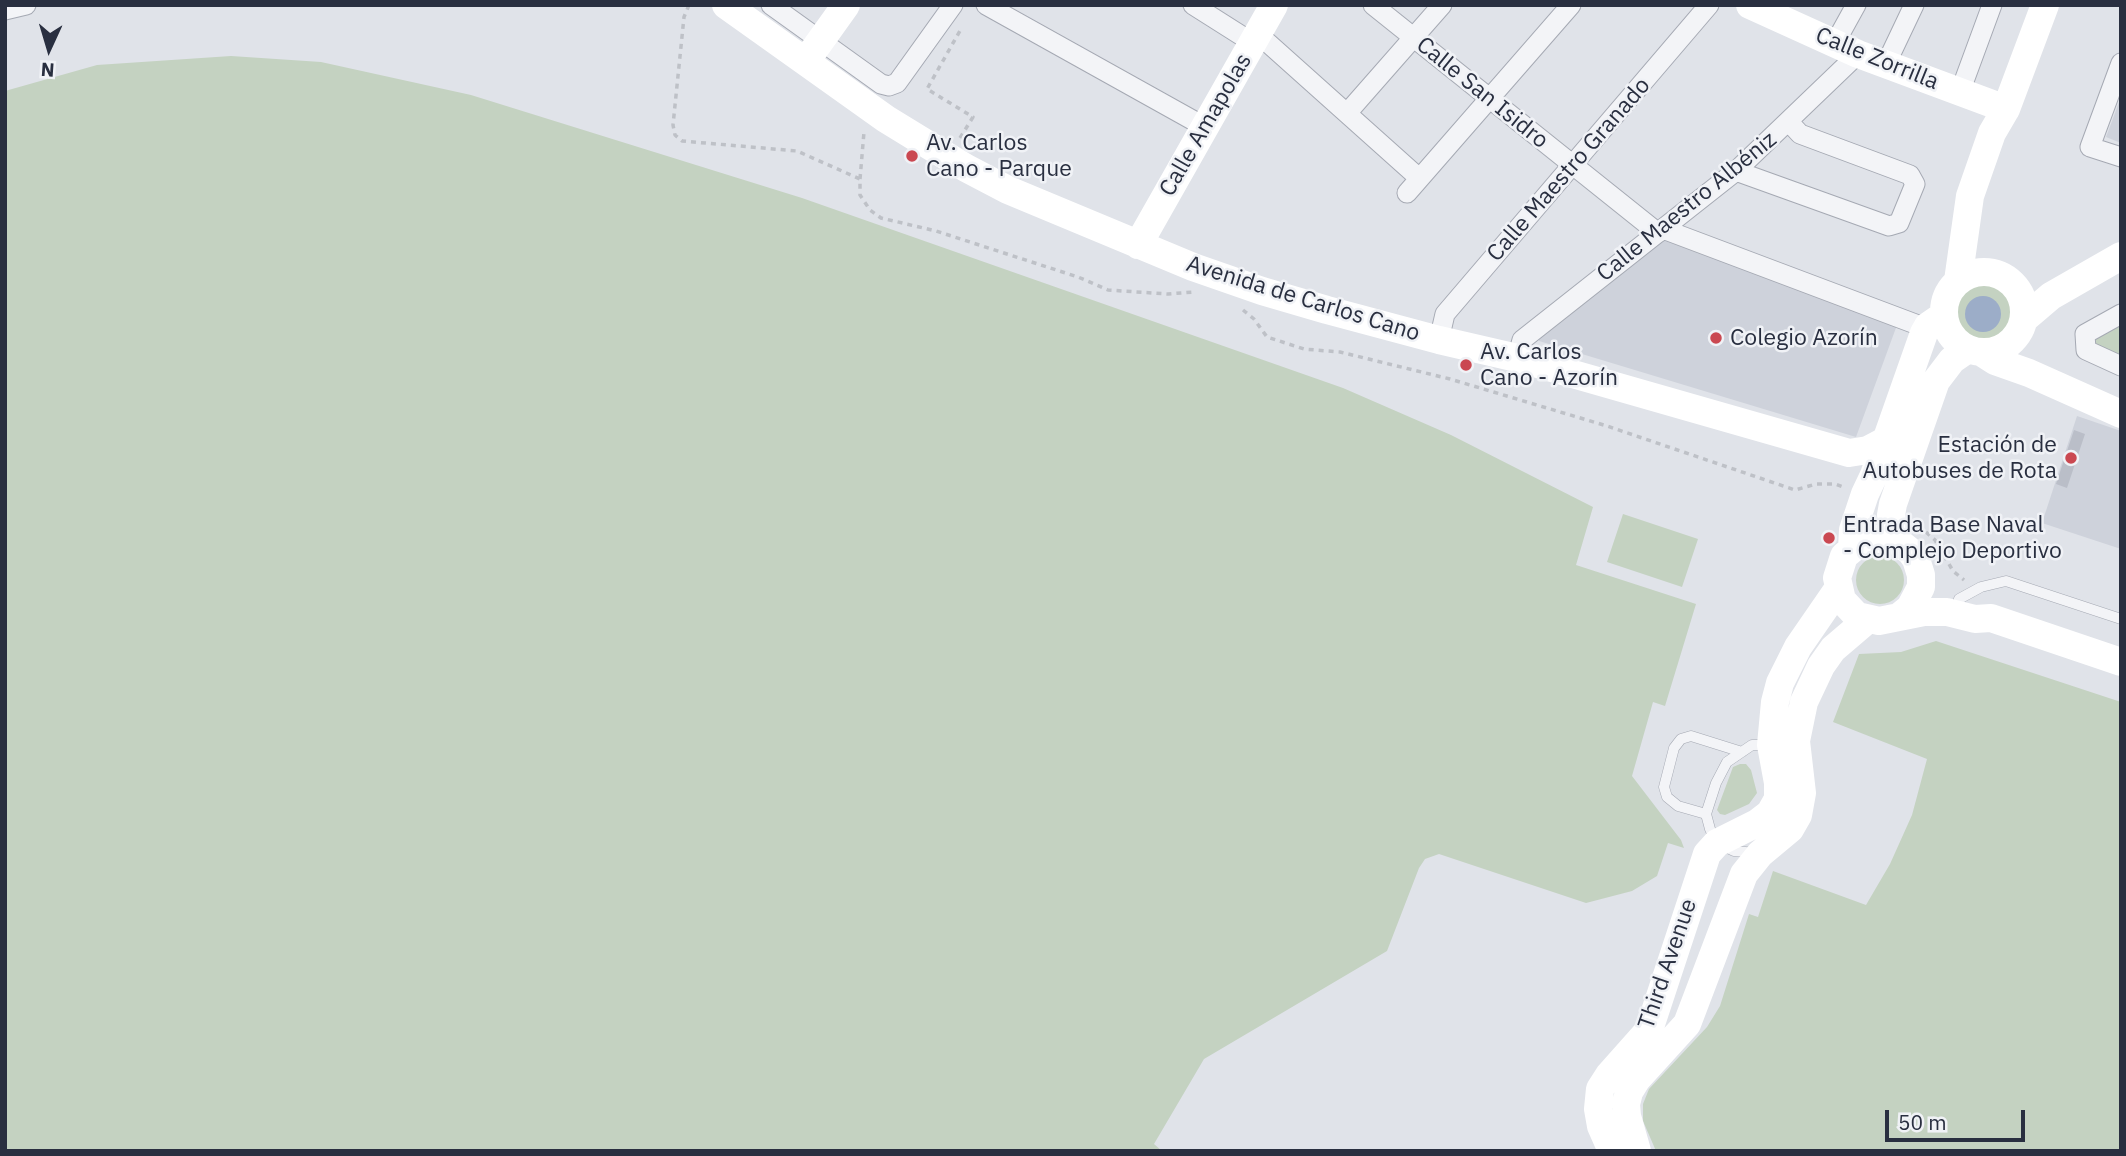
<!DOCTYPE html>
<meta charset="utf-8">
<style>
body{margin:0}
#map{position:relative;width:2126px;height:1156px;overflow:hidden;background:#e0e3e9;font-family:"IBM Plex Sans",sans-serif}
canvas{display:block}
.frame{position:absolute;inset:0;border:7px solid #292f40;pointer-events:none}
.north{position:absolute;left:14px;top:14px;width:70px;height:70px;-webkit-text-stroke:5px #f0f2f6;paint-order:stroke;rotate:184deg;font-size:19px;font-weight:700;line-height:28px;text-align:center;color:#292f40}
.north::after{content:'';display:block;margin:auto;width:24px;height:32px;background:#292f40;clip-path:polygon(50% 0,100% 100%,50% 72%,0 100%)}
.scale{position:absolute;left:1885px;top:1110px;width:140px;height:32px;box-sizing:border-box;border:4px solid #292f40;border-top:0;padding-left:9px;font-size:21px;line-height:24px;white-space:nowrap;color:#292f40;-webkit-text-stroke:5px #f0f2f6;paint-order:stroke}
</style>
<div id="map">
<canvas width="2126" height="1156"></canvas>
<div class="frame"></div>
<div class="north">N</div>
<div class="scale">50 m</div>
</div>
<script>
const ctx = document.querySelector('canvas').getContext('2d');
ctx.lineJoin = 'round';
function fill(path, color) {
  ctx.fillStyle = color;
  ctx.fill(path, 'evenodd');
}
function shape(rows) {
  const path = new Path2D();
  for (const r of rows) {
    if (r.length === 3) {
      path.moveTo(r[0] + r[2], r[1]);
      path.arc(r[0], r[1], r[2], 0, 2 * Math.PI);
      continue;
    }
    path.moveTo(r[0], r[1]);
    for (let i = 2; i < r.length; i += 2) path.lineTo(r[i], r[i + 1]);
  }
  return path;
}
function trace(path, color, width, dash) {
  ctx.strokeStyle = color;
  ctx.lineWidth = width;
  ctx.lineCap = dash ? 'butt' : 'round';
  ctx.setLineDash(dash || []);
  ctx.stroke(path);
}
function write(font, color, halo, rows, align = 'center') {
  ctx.font = font + ' "IBM Plex Sans",sans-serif';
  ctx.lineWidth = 5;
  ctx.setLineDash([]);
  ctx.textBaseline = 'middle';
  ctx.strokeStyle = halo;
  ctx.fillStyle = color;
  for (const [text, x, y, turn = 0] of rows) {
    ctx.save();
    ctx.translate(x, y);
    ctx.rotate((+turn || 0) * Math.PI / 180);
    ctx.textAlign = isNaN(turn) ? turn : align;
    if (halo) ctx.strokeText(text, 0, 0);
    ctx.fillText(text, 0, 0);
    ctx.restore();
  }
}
fill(shape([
 [2121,97,2121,143,2106,137],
 [1662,237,1897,325,1856,437,1539,341,1538,334],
 [2077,416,2121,431,2121,549,2042,523]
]), '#ced2db');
fill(shape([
 [231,56,321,62,471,95,802,198,1343,388,1451,435,1593,507,1576,565,1696,604,1665,706,1653,702,1632,776,1681,840,1684,848,1668,843,1657,876,1632,891,1586,903,1439,854,1425,859,1419,868,1387,951,1204,1059,1154,1144,1162,1151,5,1151,5,91,97,65],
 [1983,312,28],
 [2121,308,2121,371,2080,352],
 [1623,514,1698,539,1682,587,1607,562],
 [1880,580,24],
 [1936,641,2121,702,2121,1151,1656,1151,1643,1121,1643,1104,1649,1089,1707,1027,1720,1006,1749,914,1758,917,1773,871,1866,905,1890,864,1912,815,1927,759,1833,722,1859,654,1901,652],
 [1740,764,1746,764,1751,770,1757,793,1749,804,1725,815,1720,814,1717,810,1733,767]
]), '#c4d2c1');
fill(shape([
 [1983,314,18]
]), '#9cadc8');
fill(shape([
 [2074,430,2085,434,2067,488,2056,484]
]), '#babec8');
const lane = shape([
 [1959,599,1981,587,2006,581,2121,619],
 [1706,814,1678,806,1667,797,1664,787,1674,748,1681,739,1691,736,1742,752],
 [1756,853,1734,851,1717,843,1710,829,1706,814,1716,783,1727,762,1752,745,1768,745]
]);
const street = shape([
 [771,5,881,84,889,86,897,83,953,5],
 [986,5,1205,127],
 [1193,5,1253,43],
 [1373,5,1658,233],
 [5,10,26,5],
 [1258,34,1419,178],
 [1835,43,1856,5],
 [2121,63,2090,147,2121,157],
 [1886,64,1914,5],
 [1960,92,1992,5],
 [1348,112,1442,5],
 [1736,171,1889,226,1899,223,1915,184,1910,175,1800,134,1789,122],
 [1407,193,1571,5],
 [1663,229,1926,328],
 [2121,314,2085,334,2086,350,2121,366],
 [1439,340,1445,314,1709,5],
 [1517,358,1522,340,1736,171,1858,54]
]);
trace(lane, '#a5a9b3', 11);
trace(street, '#a5a9b3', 21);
trace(shape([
 [689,5,684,17,673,125,675,135,682,141,797,151,860,179,860,195,870,210,881,218,936,231,1078,277,1108,290,1168,294,1194,292],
 [960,138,973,117,927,89,961,29],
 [860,179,864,132],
 [1243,310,1254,319,1267,337,1304,349,1340,352,1450,379,1607,426,1795,490,1816,484,1835,484,1843,487],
 [1926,532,1935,540,1953,571,1964,580]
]), '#bec1c7', 3.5, [5, 5]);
trace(lane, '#f3f4f7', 10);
trace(street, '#f3f4f7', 19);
trace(shape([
 [726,5,886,119,966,168,1008,190,1193,267,1262,291,1327,310,1439,340,1517,358,1849,453,1868,450,1887,440],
 [1750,5,1858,54,2006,109],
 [806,61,846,5],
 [1138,245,1274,5],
 [1984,312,40],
 [1958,281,1970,196,1992,133,2006,109,2045,5],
 [2024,319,2051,296,2121,256],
 [1981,352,1995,361,2029,373,2121,414],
 [1897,541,1891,515,1893,504,1936,381,1952,360,1968,349],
 [1852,548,1853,530,1865,494,1874,475,1924,333,1928,326,1944,315],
 [1900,616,1910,608,1921,587,1921,575,1916,559,1911,552,1897,541,1885,538,1862,541,1844,556,1837,578,1842,600,1857,616,1879,621,1924,612,1947,612,1975,619,1991,618,2121,662],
 [1612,1151,1601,1126,1598,1109,1600,1089,1609,1075,1649,1030,1707,854,1717,843,1757,823,1770,813,1778,799,1778,783,1771,745,1775,702,1780,683,1798,647,1838,589],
 [1637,1151,1627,1116,1626,1104,1629,1092,1637,1079,1687,1024,1744,874,1760,854,1790,829,1798,815,1802,793,1796,741,1804,702,1821,666,1833,649,1867,620]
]), '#fff', 28);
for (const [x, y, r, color] of [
 [912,156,7,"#ca4851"],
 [1716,338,7,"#ca4851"],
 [1466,365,7,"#ca4851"],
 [2071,458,7,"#ca4851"],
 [1829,538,7,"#ca4851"]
]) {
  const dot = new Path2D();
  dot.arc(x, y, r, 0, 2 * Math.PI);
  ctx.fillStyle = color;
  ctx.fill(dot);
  trace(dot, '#f0f2f6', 2.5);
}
write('23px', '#292f40', '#f0f2f6', [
 ["Calle Zorrilla",1877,59,22],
 ["Calle San Isidro",1482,93,39],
 ["Calle Amapolas",1206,125,-60],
 ["Calle Maestro Granado",1569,170,-49],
 ["Calle Maestro Albéniz",1687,207,-39],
 ["Avenida de Carlos Cano",1303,299,17],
 ["Third Avenue",1668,964,-71]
]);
write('23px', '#292f40', '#f0f2f6', [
 ["Av. Carlos",926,143],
 ["Cano - Parque",926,169],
 ["Colegio Azorín",1730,338],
 ["Av. Carlos",1480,352],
 ["Cano - Azorín",1480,378],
 ["Estación de",2057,445,"right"],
 ["Autobuses de Rota",2057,471,"right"],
 ["Entrada Base Naval",1843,525],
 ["- Complejo Deportivo",1843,551]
], 'left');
</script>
